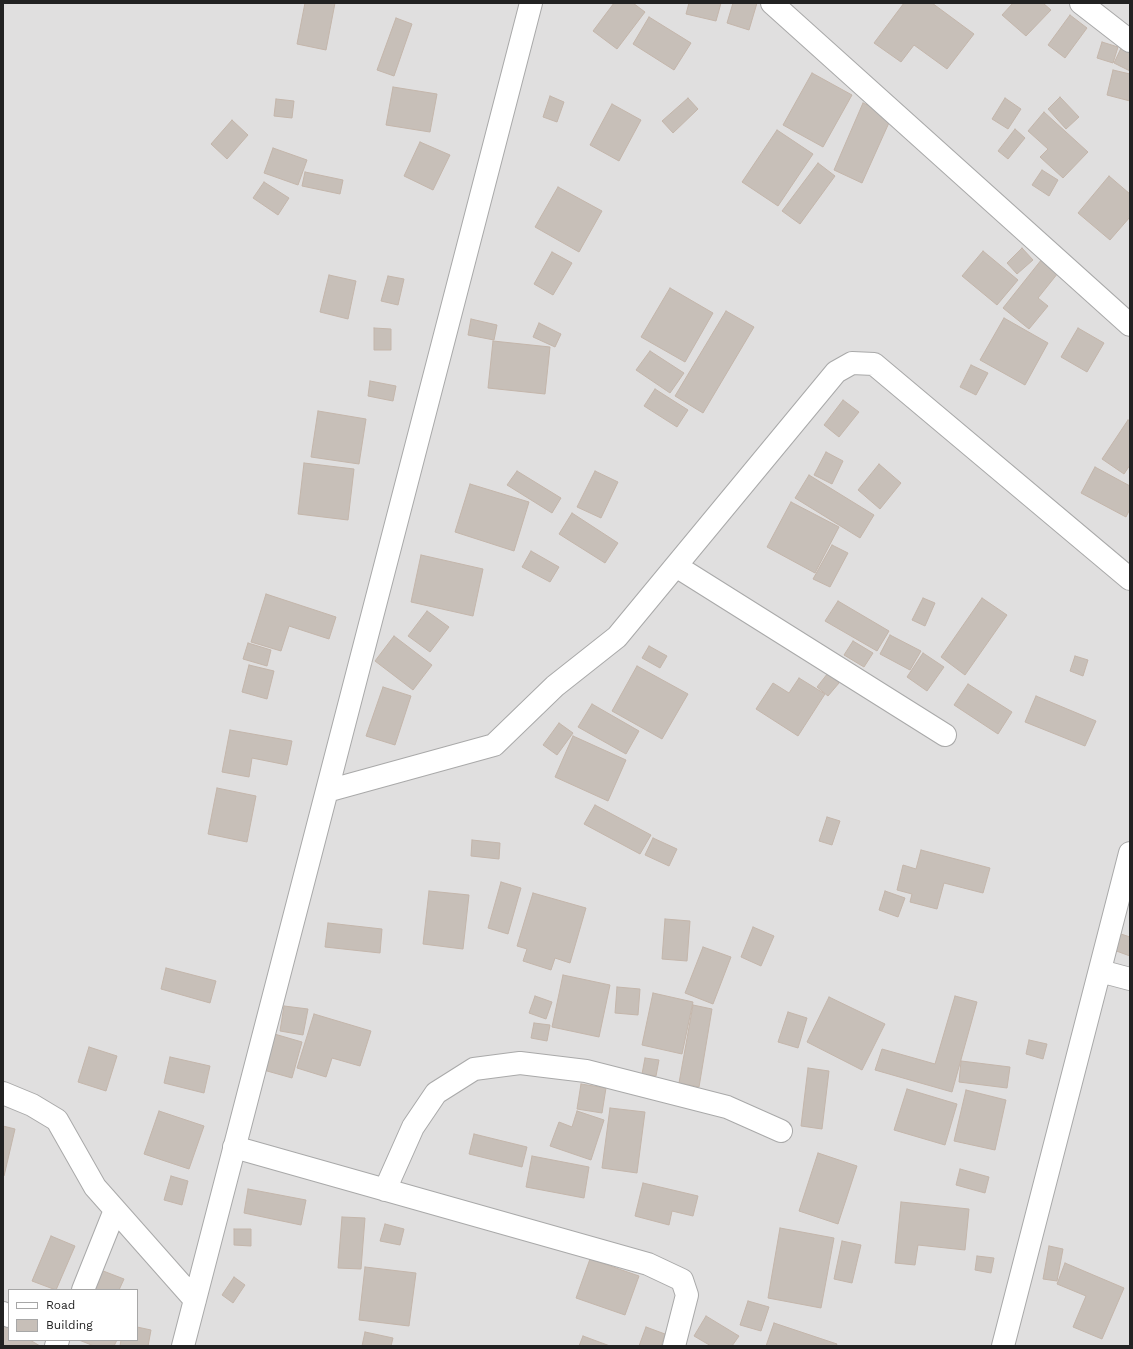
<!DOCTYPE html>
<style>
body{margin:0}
#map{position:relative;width:1133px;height:1349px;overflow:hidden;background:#f2efe9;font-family:"Work Sans",sans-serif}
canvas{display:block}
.frame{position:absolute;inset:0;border:4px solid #222;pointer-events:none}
.legend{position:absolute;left:8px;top:1289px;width:130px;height:52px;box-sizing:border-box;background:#fff;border:1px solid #a7a7a7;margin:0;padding:5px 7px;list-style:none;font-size:12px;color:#222}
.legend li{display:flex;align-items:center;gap:8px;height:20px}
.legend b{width:20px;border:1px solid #a7a7a7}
</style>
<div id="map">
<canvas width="1133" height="1349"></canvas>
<div class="frame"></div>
<ul class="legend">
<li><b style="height:5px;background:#fff"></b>Road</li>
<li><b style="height:11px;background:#c7bfb8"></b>Building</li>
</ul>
</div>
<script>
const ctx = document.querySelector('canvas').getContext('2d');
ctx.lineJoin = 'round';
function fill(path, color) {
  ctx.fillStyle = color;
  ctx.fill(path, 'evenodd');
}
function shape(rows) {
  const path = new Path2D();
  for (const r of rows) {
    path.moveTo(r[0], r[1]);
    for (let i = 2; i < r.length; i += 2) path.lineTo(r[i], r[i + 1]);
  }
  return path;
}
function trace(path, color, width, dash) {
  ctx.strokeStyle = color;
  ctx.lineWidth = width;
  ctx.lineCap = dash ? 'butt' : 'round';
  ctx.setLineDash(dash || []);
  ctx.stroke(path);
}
fill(shape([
 [3,3,1130,3,1130,1346,3,1346],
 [9,1290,137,1290,137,1340,9,1340]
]), '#e0dfdf');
const building = shape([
 [305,3,335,3,326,50,297,44,305,3],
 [614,3,633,3,645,12,617,49,593,31,614,3],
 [689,3,721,3,716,21,686,14,689,3],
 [733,3,757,3,749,30,727,23,733,3],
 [904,3,932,3,974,34,947,69,914,45,901,62,874,43,904,3],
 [1013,3,1043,3,1051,10,1026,36,1002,15,1013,3],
 [1070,15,1087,28,1065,58,1048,45,1070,15],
 [649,17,691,43,674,70,633,44,649,17],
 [396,18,412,24,394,76,377,70,396,18],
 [1102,42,1118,47,1113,63,1097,58,1102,42],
 [1123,44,1130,48,1130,71,1114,63,1123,44],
 [1113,70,1130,74,1130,101,1107,95,1113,70],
 [812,73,852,95,823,147,783,125,812,73],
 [393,87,437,94,430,132,386,125,393,87],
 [550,96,564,102,557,122,543,117,550,96],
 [1060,97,1079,117,1066,129,1048,109,1060,97],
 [688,98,698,109,673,133,662,121,688,98],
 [1005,98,1021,109,1008,129,992,119,1005,98],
 [276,99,294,101,292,118,274,116,276,99],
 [863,103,892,116,862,183,834,170,863,103],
 [612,104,641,120,619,161,590,145,612,104],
 [1044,112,1088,152,1063,178,1040,157,1048,149,1028,131,1044,112],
 [232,120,248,135,227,159,211,144,232,120],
 [1015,129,1025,138,1008,159,998,151,1015,129],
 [777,130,813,154,778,206,742,182,777,130],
 [420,142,450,155,433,190,404,176,420,142],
 [273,148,307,160,298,185,264,173,273,148],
 [818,163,835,176,800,224,782,211,818,163],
 [1042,170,1058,180,1049,196,1032,185,1042,170],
 [305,172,343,180,340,194,302,186,305,172],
 [1109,176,1130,194,1130,217,1110,240,1078,213,1109,176],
 [264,182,289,198,278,215,253,198,264,182],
 [558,187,602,211,579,252,535,227,558,187],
 [1022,248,1033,260,1017,274,1007,263,1022,248],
 [983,251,1018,280,997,305,962,276,983,251],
 [552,252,572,263,553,295,534,284,552,252],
 [1042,259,1058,273,1038,298,1048,306,1029,329,1003,308,1042,259],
 [329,275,356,281,348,319,320,312,329,275],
 [388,276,404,279,398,305,381,301,388,276],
 [670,288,713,313,685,362,641,337,670,288],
 [726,311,754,327,703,413,675,396,726,311],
 [1004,318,1048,343,1025,385,980,360,1004,318],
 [471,319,497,325,494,340,468,335,471,319],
 [539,323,561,334,555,347,533,337,539,323],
 [374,328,391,329,391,350,374,350,374,328],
 [1078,328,1104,343,1087,372,1061,357,1078,328],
 [493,341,550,347,545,394,488,388,493,341],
 [650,351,684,373,670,393,636,370,650,351],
 [971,365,988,373,976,395,960,387,971,365],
 [370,381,396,386,393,401,368,396,370,381],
 [655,389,688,410,677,427,644,406,655,389],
 [843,400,859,412,839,437,824,425,843,400],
 [318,411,366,419,359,464,311,457,318,411],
 [1128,420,1130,421,1130,465,1124,474,1102,459,1128,420],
 [826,452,843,461,832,484,814,475,826,452],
 [304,463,354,469,348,520,298,514,304,463],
 [879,464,901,483,880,509,858,490,879,464],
 [1095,467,1130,486,1130,509,1126,517,1081,493,1095,467],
 [517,471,561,498,552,513,507,485,517,471],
 [595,471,618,482,601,518,577,507,595,471],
 [809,475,874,515,860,538,795,498,809,475],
 [470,484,529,502,514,551,455,532,470,484],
 [791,502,839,527,815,573,767,547,791,502],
 [572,513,618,543,605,563,559,534,572,513],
 [832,545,848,553,830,587,813,579,832,545],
 [531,551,559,567,550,582,522,567,531,551],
 [421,555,483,569,473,616,411,602,421,555],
 [266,594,336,617,329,639,289,626,281,651,251,642,266,594],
 [923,598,935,603,925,626,912,620,923,598],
 [982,598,1007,615,965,675,941,657,982,598],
 [838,601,889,631,877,651,825,621,838,601],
 [427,611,449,627,430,652,408,636,427,611],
 [890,635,921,651,910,670,880,654,890,635],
 [394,636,432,665,413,690,375,661,394,636],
 [853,641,873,653,864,667,844,655,853,641],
 [248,643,271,650,267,666,243,659,248,643],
 [649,646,667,656,660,668,642,658,649,646],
 [923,653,944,667,927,691,907,677,923,653],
 [1075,656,1088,660,1083,676,1070,671,1075,656],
 [249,665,274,671,267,699,242,692,249,665],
 [637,666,688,694,662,739,612,711,637,666],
 [828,673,839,683,828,696,817,687,828,673],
 [799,678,825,694,798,736,756,709,773,683,789,693,799,678],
 [968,684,1012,712,998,734,954,705,968,684],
 [383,687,411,696,395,745,366,736,383,687],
 [1036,696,1096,721,1085,746,1025,722,1036,696],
 [592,704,639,731,626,754,578,727,592,704],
 [559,723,573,733,557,755,543,745,559,723],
 [230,730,292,741,287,765,252,758,249,777,222,772,230,730],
 [573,736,626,760,608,801,555,777,573,736],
 [217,788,256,796,247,842,208,834,217,788],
 [595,805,651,835,640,854,584,824,595,805],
 [827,817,840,821,832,845,819,841,827,817],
 [653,838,677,849,669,866,645,855,653,838],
 [472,840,500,843,499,859,471,856,472,840],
 [921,850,990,868,983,893,944,883,937,909,910,902,912,894,897,890,903,865,916,869,921,850],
 [501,882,521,888,508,934,488,928,501,882],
 [429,891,469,895,463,949,423,944,429,891],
 [885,891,905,898,898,917,879,910,885,891],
 [533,893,586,908,570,963,555,958,551,970,523,961,527,949,517,946,533,893],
 [665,919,690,921,687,961,662,959,665,919],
 [328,923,382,929,380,953,325,947,328,923],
 [753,927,774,936,761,966,741,957,753,927],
 [1118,933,1130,937,1130,956,1111,949,1118,933],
 [703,947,731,957,713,1004,685,993,703,947],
 [166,968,216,981,210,1003,161,989,166,968],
 [563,975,610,985,599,1037,552,1027,563,975],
 [617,987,640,989,638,1015,615,1013,617,987],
 [653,993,693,1002,682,1054,642,1045,653,993],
 [535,996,552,1002,546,1019,529,1013,535,996],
 [955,996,977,1002,952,1092,875,1070,882,1049,935,1064,955,996],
 [829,997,885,1024,862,1070,807,1042,829,997],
 [693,1005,712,1009,699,1087,679,1083,693,1005],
 [284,1006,308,1009,303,1035,280,1031,284,1006],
 [788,1012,807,1018,798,1048,778,1042,788,1012],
 [314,1014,371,1031,360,1066,332,1058,326,1077,297,1068,314,1014],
 [534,1023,550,1025,547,1041,531,1038,534,1023],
 [271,1033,302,1042,292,1078,260,1069,271,1033],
 [1029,1040,1047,1044,1043,1059,1026,1054,1029,1040],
 [89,1047,117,1056,106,1091,78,1082,89,1047],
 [170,1057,210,1066,204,1093,164,1083,170,1057],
 [645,1058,659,1060,656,1076,642,1074,645,1058],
 [961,1061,1010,1067,1007,1088,959,1082,961,1061],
 [808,1068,829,1071,822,1129,801,1126,808,1068],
 [581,1084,606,1088,602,1113,577,1109,581,1084],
 [907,1089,957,1104,945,1145,894,1130,907,1089],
 [966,1090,1006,1100,995,1150,954,1141,966,1090],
 [610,1108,645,1112,637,1173,602,1168,610,1108],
 [159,1111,204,1126,189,1169,144,1154,159,1111],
 [577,1111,604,1120,591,1160,550,1146,559,1122,572,1127,577,1111],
 [3,1126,15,1129,4,1176,3,1176,3,1126],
 [474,1134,527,1147,522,1167,469,1154,474,1134],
 [818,1153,857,1166,838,1224,799,1211,818,1153],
 [532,1156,589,1167,584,1198,526,1187,532,1156],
 [960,1169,989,1177,985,1193,956,1185,960,1169],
 [171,1176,188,1181,182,1205,164,1200,171,1176],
 [643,1183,698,1196,693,1216,672,1211,669,1225,635,1216,643,1183],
 [248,1189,306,1200,301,1225,244,1213,248,1189],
 [901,1202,969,1209,965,1250,918,1245,915,1265,895,1263,901,1202],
 [342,1217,365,1218,361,1269,338,1268,342,1217],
 [385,1224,404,1229,400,1245,380,1241,385,1224],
 [780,1228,834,1238,821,1308,768,1298,780,1228],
 [234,1229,251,1229,251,1246,234,1245,234,1229],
 [51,1236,75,1246,56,1290,32,1281,51,1236],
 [842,1241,861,1245,852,1283,834,1279,842,1241],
 [1049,1246,1063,1249,1057,1281,1043,1279,1049,1246],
 [977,1256,994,1258,991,1273,975,1270,977,1256],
 [590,1259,639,1276,625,1315,576,1298,590,1259],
 [1065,1263,1124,1288,1102,1339,1073,1327,1086,1296,1057,1284,1065,1263],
 [365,1267,416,1273,409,1326,359,1320,365,1267],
 [98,1269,124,1279,119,1290,90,1290,98,1269],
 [234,1277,245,1285,233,1303,222,1295,234,1277],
 [748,1301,769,1307,761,1331,740,1325,748,1301],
 [706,1316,739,1336,732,1346,711,1346,694,1336,706,1316],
 [3,1323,9,1327,9,1340,30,1340,40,1346,3,1346,3,1323],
 [774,1323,837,1344,836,1346,766,1346,774,1323],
 [137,1327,151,1330,148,1346,120,1346,121,1340,137,1340,137,1327],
 [646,1327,665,1334,661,1346,639,1346,646,1327],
 [365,1332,393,1338,391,1346,362,1346,365,1332],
 [583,1336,610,1346,579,1346,583,1336],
 [79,1340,117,1340,114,1346,94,1346,79,1340]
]);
fill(building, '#c7bfb8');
trace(building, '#c4b6ab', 1);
const minor = shape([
 [772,3,1130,325],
 [1081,3,1130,41],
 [676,566,945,735],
 [327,791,494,745,555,686,617,637,836,372,852,363,874,364,1130,579],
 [1100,971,1130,979],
 [3,1093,32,1105,57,1120,95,1187,195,1300],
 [234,1147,648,1264,682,1280,687,1295,674,1346],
 [385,1190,413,1127,436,1093,474,1069,520,1063,586,1071,727,1107,781,1131],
 [83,1290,115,1210],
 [3,1313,9,1316],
 [56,1346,58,1340],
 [183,1346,531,3],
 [1003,1346,1130,853]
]);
trace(minor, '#a9a9a9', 24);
trace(minor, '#fff', 22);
</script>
